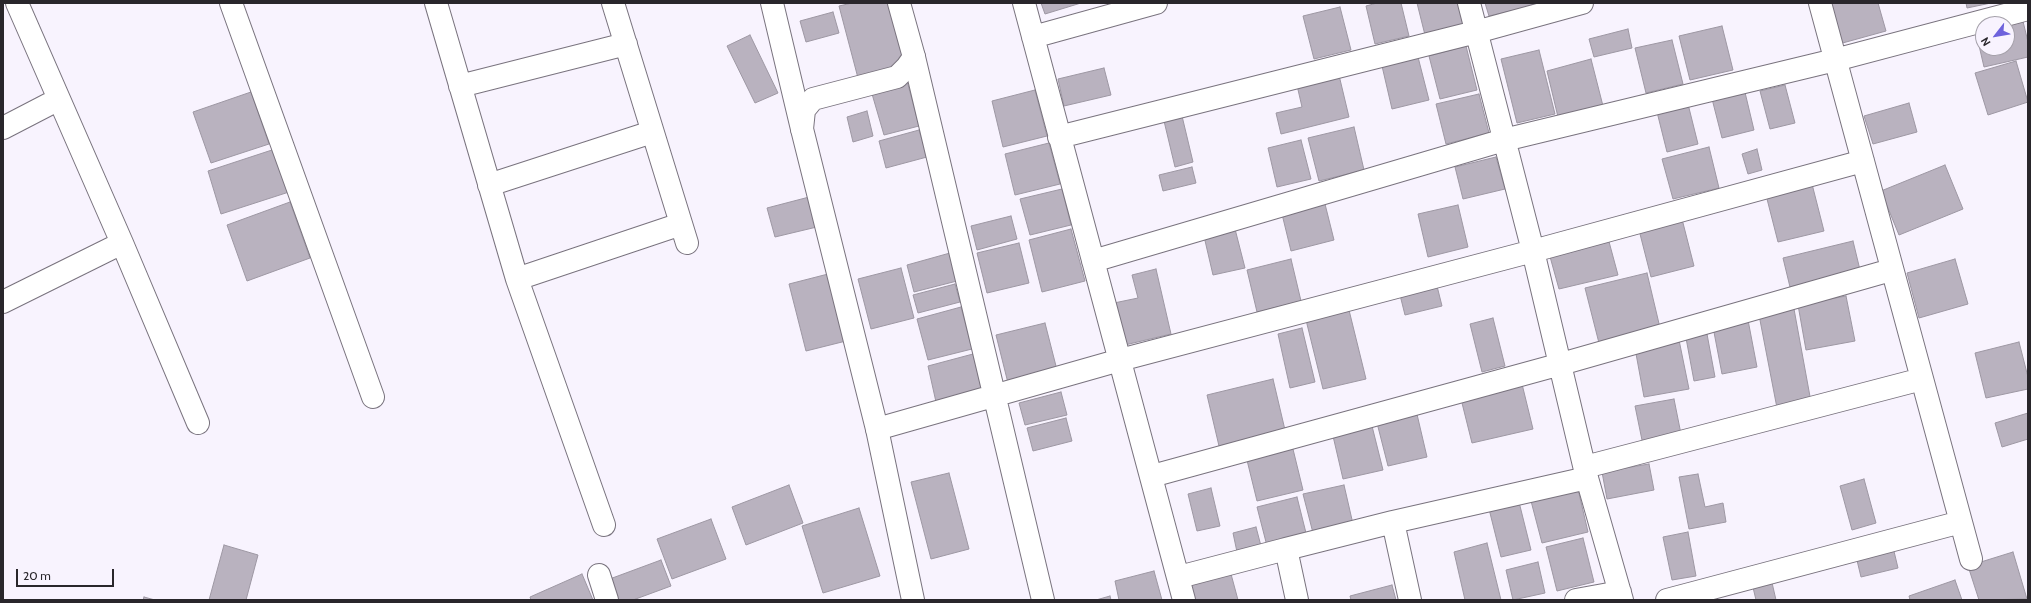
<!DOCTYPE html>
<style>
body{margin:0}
#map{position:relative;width:2031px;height:603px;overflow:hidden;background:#f8f3fe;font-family:Cabin,sans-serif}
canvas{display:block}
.frame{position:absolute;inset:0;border:4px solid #29262b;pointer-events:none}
.north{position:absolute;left:1975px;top:16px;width:40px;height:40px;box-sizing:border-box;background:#f8f3fe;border:1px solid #a5a1aa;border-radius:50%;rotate:239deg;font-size:11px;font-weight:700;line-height:16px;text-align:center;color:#29262b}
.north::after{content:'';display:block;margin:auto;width:14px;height:18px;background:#6e62dc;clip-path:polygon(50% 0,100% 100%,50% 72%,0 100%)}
.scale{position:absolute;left:16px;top:569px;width:98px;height:18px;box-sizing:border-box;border:2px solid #29262b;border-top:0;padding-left:5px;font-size:12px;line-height:14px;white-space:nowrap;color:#29262b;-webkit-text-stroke:3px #f8f3fe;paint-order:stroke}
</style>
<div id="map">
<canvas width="2031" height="603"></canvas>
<div class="frame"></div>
<div class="north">N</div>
<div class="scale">20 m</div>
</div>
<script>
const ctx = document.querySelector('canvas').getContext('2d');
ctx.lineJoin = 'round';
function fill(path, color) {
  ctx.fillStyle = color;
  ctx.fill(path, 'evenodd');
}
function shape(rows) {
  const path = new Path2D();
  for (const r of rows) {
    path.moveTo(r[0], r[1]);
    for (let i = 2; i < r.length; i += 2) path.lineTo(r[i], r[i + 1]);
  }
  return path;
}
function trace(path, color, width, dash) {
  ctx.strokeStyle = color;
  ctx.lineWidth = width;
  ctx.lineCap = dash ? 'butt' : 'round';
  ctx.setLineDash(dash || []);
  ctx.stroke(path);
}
const building = shape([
 [852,3,889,3,906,65,858,78,839,6,852,3],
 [1041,3,1081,3,1045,14,1041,3],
 [1377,3,1401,3,1409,36,1375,44,1366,6,1377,3],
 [1417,3,1459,3,1465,30,1426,39,1417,3],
 [1485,3,1532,3,1532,6,1489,16,1485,3],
 [1828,3,1878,3,1886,31,1839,44,1828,3],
 [1966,3,1991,3,1967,8,1966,3],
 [1340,7,1351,50,1314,59,1303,16,1340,7],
 [833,12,839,33,806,42,800,21,833,12],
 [2021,13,2028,42,2028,57,1984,67,1974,24,2021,13],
 [1983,24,2007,24,2007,48,1983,48,1983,24],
 [1722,26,1733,70,1690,80,1679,36,1722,26],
 [1628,29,1632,48,1594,57,1589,39,1628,29],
 [750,35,778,93,755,103,727,46,750,35],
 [1672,40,1683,84,1646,93,1635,48,1672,40],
 [1466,46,1477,90,1440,99,1429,56,1466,46],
 [1539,50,1555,114,1517,123,1501,59,1539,50],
 [1418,57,1429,100,1392,109,1382,66,1418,57],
 [1591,59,1603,106,1558,117,1547,71,1591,59],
 [2016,61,2028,102,1988,115,1975,73,2016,61],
 [1104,68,1111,95,1064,106,1058,79,1104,68],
 [1338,71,1349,117,1281,134,1276,113,1302,107,1296,81,1338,71],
 [906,77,919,126,884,135,870,87,906,77],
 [1743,84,1754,130,1722,138,1710,91,1743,84],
 [1785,85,1795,123,1770,129,1760,91,1785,85],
 [1035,90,1047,136,1003,147,992,101,1035,90],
 [251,92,269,144,211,163,193,112,251,92],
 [1479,94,1489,133,1446,144,1436,104,1479,94],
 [1687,100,1698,144,1667,152,1656,108,1687,100],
 [1909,103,1917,132,1873,144,1864,116,1909,103],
 [867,111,873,136,853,142,847,117,867,111],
 [1182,116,1193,162,1175,167,1164,121,1182,116],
 [1354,127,1364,170,1319,181,1308,138,1354,127],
 [919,130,927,157,886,168,879,141,919,130],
 [1301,140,1311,179,1277,187,1268,148,1301,140],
 [1049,143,1060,184,1015,195,1005,154,1049,143],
 [1709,147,1719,188,1673,199,1662,159,1709,147],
 [275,149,289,192,221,214,208,171,275,149],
 [1757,149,1762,170,1748,174,1742,154,1757,149],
 [1496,157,1505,189,1463,199,1455,167,1496,157],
 [1945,165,1963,209,1899,235,1881,191,1945,165],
 [1192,167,1196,183,1163,191,1159,175,1192,167],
 [1812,184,1824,231,1778,242,1766,195,1812,184],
 [1062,189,1071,225,1030,235,1020,199,1062,189],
 [813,196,821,226,775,237,767,208,813,196],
 [1324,200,1334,240,1291,251,1281,210,1324,200],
 [290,202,310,258,247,281,227,225,290,202],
 [1458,205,1468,247,1428,257,1418,214,1458,205],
 [1011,216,1017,239,977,250,971,226,1011,216],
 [1682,219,1694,266,1651,277,1639,230,1682,219],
 [1234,225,1245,268,1213,275,1203,232,1234,225],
 [1071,229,1085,281,1042,292,1029,240,1071,229],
 [1608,238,1618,275,1559,289,1549,253,1608,238],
 [1853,241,1860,270,1790,287,1783,258,1853,241],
 [1019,243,1029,283,987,293,977,253,1019,243],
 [950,253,957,281,914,292,907,265,950,253],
 [1291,259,1301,301,1257,312,1247,270,1291,259],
 [1955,259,1968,304,1919,318,1907,273,1955,259],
 [901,268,914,318,871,329,858,279,901,268],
 [1156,269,1171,334,1125,345,1114,303,1138,298,1132,275,1156,269],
 [832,273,850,340,806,351,789,284,832,273],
 [1647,273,1661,332,1600,347,1585,288,1647,273],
 [1436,282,1442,306,1405,315,1399,291,1436,282],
 [955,284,960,302,918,313,913,295,955,284],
 [1846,296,1855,341,1806,350,1798,305,1846,296],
 [961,307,972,349,928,360,917,319,961,307],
 [1794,309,1811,402,1777,408,1759,315,1794,309],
 [1349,310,1366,379,1323,389,1306,320,1349,310],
 [1493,318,1505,366,1482,372,1470,324,1493,318],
 [1748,320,1757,367,1722,374,1713,327,1748,320],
 [1045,323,1057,370,1008,383,996,335,1045,323],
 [1302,328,1315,382,1290,388,1278,334,1302,328],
 [1707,334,1715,377,1694,381,1686,338,1707,334],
 [1678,335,1689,389,1644,397,1634,343,1678,335],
 [2019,342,2028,377,2028,389,1986,398,1975,353,2019,342],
 [973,354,982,391,936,402,928,366,973,354],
 [1273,379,1285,430,1219,446,1207,395,1273,379],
 [1522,384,1533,429,1472,443,1461,399,1522,384],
 [1061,392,1067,415,1025,425,1019,403,1061,392],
 [1674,399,1682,439,1643,445,1635,406,1674,399],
 [1416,410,1427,457,1388,466,1376,419,1416,410],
 [2028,413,2028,439,2002,447,1995,423,2028,413],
 [1066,418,1072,441,1033,451,1027,428,1066,418],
 [1372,426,1383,470,1343,479,1333,436,1372,426],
 [1291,441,1303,490,1257,501,1245,452,1291,441],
 [1649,464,1654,490,1607,499,1602,472,1649,464],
 [949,473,969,549,931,559,911,482,949,473],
 [1698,474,1705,507,1723,503,1726,522,1689,529,1679,477,1698,474],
 [1864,479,1876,523,1852,530,1840,486,1864,479],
 [789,485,803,523,746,545,732,507,789,485],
 [1344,485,1353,524,1313,533,1303,494,1344,485],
 [1211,488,1220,526,1197,531,1188,494,1211,488],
 [1578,489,1588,532,1542,543,1531,501,1578,489],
 [1297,497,1307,537,1267,546,1257,507,1297,497],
 [1519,502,1531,550,1501,557,1489,509,1519,502],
 [859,508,880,576,823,593,802,526,859,508],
 [711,519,726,559,672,579,657,539,711,519],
 [1256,527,1261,546,1237,552,1233,533,1256,527],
 [1688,532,1696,576,1672,580,1663,537,1688,532],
 [1583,538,1594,582,1557,591,1546,547,1583,538],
 [1487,543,1501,600,1465,600,1454,552,1487,543],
 [1892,543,1898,568,1861,577,1855,552,1892,543],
 [224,545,258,555,246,600,209,600,224,545],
 [2013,552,2027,599,1979,600,1968,566,2013,552],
 [661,560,671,586,633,600,615,600,607,580,661,560],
 [1538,562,1545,593,1513,600,1506,570,1538,562],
 [1154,571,1162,600,1119,600,1115,581,1154,571],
 [582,574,593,600,531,600,530,597,582,574],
 [1231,574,1238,600,1188,600,1184,586,1231,574],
 [1770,574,1776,600,1756,600,1751,579,1770,574],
 [1955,580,1962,600,1910,600,1909,596,1955,580],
 [1392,585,1396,600,1351,600,1350,596,1392,585],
 [1110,596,1111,600,1096,600,1110,596],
 [144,597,155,600,143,600,144,597]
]);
fill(building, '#b9b2bf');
trace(building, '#9d97a3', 1);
const minor = shape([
 [17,3,122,243,198,423],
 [231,3,373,397],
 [436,3,517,279,604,525],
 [613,3,687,243],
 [772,3,802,129],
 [1024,3,1184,600],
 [1469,3,1533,251,1587,478,1622,600],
 [1820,3,1971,559],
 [1033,37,1156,3],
 [914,57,1043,600],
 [460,86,626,44],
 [3,128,59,99],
 [1059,137,1476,32,1582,3],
 [489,185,652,132],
 [1093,261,1504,140,1835,60,2028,9],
 [517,279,681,224],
 [3,302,122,243],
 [877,429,1120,360,1533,251,1863,161],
 [1585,467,1922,379],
 [1152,476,1561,364,1891,270],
 [1286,549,1393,522],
 [599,575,607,600],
 [1179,577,1286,549,1297,600],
 [1410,600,1393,522,1587,478],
 [1576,600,1620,592],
 [1667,600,1961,522]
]);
const tertiary = shape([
 [899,3,914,57,907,67,897,77,813,99,804,110,802,129,877,429,913,600]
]);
trace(minor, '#79737e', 24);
trace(tertiary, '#79737e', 24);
trace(minor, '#fff', 22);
trace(tertiary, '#fff', 22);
</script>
